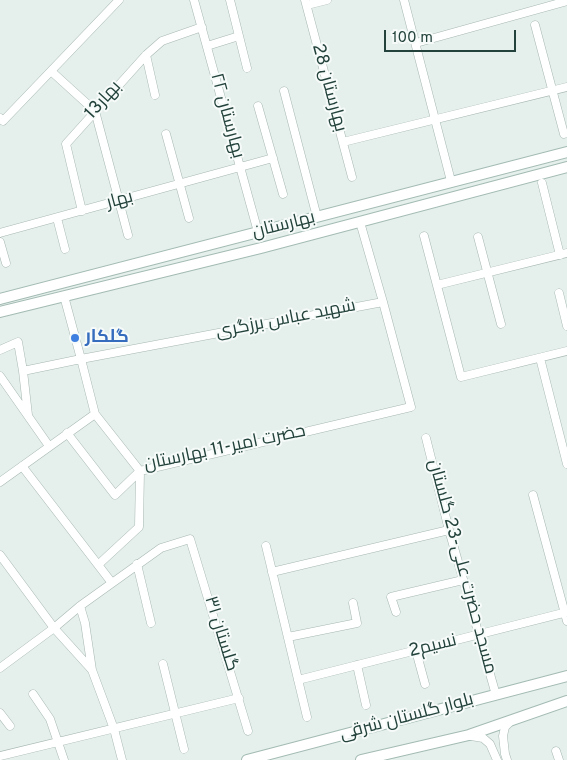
<!DOCTYPE html>
<meta charset="utf-8">
<style>
body{margin:0}
#map{position:relative;width:567px;height:760px;overflow:hidden;background:#e5efeb;font-family:Overpass,sans-serif}
canvas{display:block}
.scale{position:absolute;left:384px;top:30px;width:132px;height:22px;box-sizing:border-box;border:2px solid #23423b;border-top:0;padding-left:6px;font-size:15px;line-height:18px;white-space:nowrap;color:#23423b;-webkit-text-stroke:4px #f6fbf9;paint-order:stroke}
</style>
<div id="map">
<canvas width="567" height="760"></canvas>
<div class="scale">100 m</div>
</div>
<script>
const ctx = document.querySelector('canvas').getContext('2d');
ctx.lineJoin = 'round';
function shape(rows) {
  const path = new Path2D();
  for (const r of rows) {
    path.moveTo(r[0], r[1]);
    for (let i = 2; i < r.length; i += 2) path.lineTo(r[i], r[i + 1]);
  }
  return path;
}
function trace(path, color, width, dash) {
  ctx.strokeStyle = color;
  ctx.lineWidth = width;
  ctx.lineCap = dash ? 'butt' : 'round';
  ctx.setLineDash(dash || []);
  ctx.stroke(path);
}
function write(font, color, halo, rows, align = 'center') {
  ctx.font = font + ' Overpass,Cairo,sans-serif';
  ctx.lineWidth = 4;
  ctx.setLineDash([]);
  ctx.textBaseline = 'middle';
  ctx.strokeStyle = halo;
  ctx.fillStyle = color;
  for (const [text, x, y, turn = 0] of rows) {
    ctx.save();
    ctx.translate(x, y);
    ctx.rotate((+turn || 0) * Math.PI / 180);
    ctx.textAlign = isNaN(turn) ? turn : align;
    if (halo) ctx.strokeText(text, 0, 0);
    ctx.fillText(text, 0, 0);
    ctx.restore();
  }
}
const street = shape([
 [194,0,258,232],
 [230,0,247,68],
 [305,0,352,177],
 [404,0,451,181],
 [307,5,327,0],
 [535,25,564,134],
 [416,43,567,1],
 [207,46,239,36],
 [146,55,155,95],
 [51,71,95,111,128,235],
 [284,91,317,217],
 [258,106,283,194],
 [0,118,3,121,119,0],
 [166,134,189,218],
 [343,142,567,87],
 [542,183,560,255],
 [82,211,66,144,146,55,162,41,202,27],
 [57,218,65,249],
 [360,222,383,302],
 [0,233,273,158],
 [424,236,461,377,567,351],
 [478,237,501,324],
 [0,242,6,263],
 [437,285,567,253],
 [559,293,567,326],
 [0,350,18,342,23,371,28,415],
 [540,358,567,464],
 [23,371,81,359,383,302,411,407,140,471,95,414,81,359,64,296],
 [0,376,49,446],
 [67,433,115,495,140,471],
 [426,438,449,530,496,695],
 [22,466,112,583],
 [0,482,95,414],
 [533,495,567,621],
 [266,546,307,717],
 [0,555,54,628,92,670],
 [99,564,139,527,140,471],
 [137,564,151,623],
 [272,572,449,530],
 [80,606,85,623,92,670,114,729,122,760],
 [396,612,391,597,463,580],
 [288,637,357,623,353,603],
 [416,651,425,684],
 [163,664,184,749],
 [357,665,366,705],
 [0,668,54,628,80,606,161,548,190,539,248,731],
 [298,680,567,612],
 [33,694,50,719,64,760],
 [0,713,10,726],
 [471,736,483,738,490,744,497,760],
 [556,751,559,760],
 [0,756,239,698],
 [507,760,505,754,503,736,505,727,511,721]
]);
const secondary = shape([
 [0,299,567,152],
 [0,312,261,248,567,167],
 [247,760,567,676],
 [361,760,469,735,567,701]
]);
trace(street, '#a7b8b3', 9);
trace(secondary, '#a3bbb4', 12);
trace(street, '#fff', 8);
trace(secondary, '#fff', 10);
for (const [x, y, r, color] of [
 [75,338,5,"#3f7fe0"]
]) {
  const dot = new Path2D();
  dot.arc(x, y, r, 0, 2 * Math.PI);
  ctx.fillStyle = color;
  ctx.fill(dot);
  trace(dot, '#f6fbf9', 2);
}
write('18px', '#23423b', '#f6fbf9', [
 ["بهارستان 28",328,88,75],
 ["بهار13",104,101,-48],
 ["بهارستان ۲۲",226,116,75],
 ["بهار",120,201,-15],
 ["بهارستان",284,226,-14],
 ["شهید عباس برزگری",286,320,-11],
 ["حضرت امیر-11 بهارستان",225,449,-12],
 ["مسجد حضرت علی-23 گلستان",461,567,75],
 ["گلستان ۳۱",220,634,73],
 ["نسیم2",433,647,-14],
 ["بلوار گلستان شرقی",407,718,-15]
]);
write('bold 18px', '#366cbe', '#f6fbf9', [
 ["گلکار",85,338]
], 'left');
</script>
